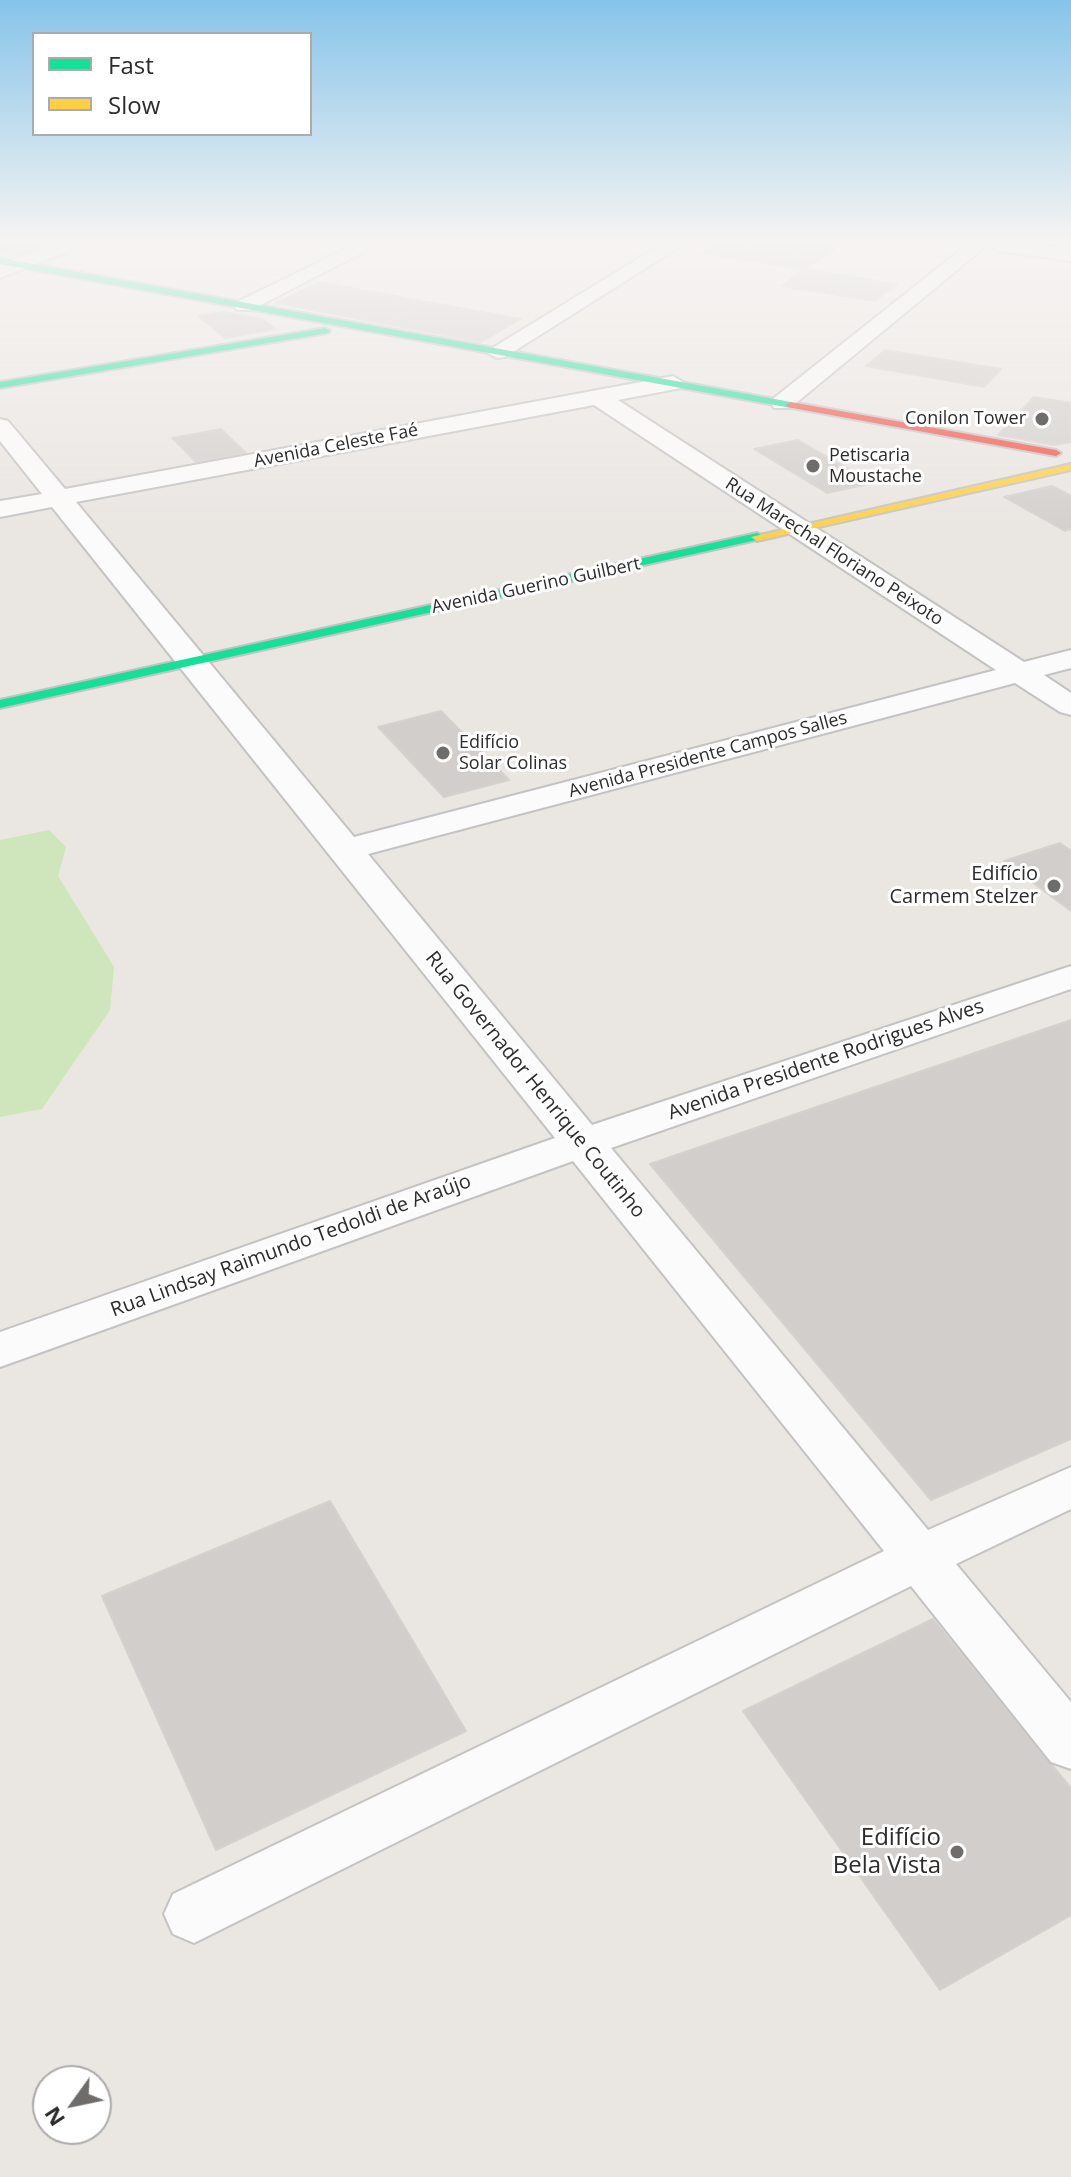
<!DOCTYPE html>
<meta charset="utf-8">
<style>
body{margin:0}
#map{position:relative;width:1071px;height:2177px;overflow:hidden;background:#eae6e2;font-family:"Open Sans",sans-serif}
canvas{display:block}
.legend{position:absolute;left:32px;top:32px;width:280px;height:104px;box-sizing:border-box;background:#fff;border:2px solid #ababab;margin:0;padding:10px 14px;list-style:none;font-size:24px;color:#2c2c2c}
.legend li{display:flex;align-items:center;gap:16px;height:40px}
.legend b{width:40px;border:2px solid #ababab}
.north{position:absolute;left:32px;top:2065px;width:80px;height:80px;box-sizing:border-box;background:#fff;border:2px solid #ababab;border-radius:50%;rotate:237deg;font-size:22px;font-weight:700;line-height:32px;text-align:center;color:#2c2c2c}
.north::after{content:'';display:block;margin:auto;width:28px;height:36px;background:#6e6d6c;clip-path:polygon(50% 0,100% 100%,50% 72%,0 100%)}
</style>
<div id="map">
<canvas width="1071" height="2177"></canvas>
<ul class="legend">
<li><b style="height:10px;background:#16e098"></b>Fast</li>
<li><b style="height:10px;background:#ffcf43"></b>Slow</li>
</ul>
<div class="north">N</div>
</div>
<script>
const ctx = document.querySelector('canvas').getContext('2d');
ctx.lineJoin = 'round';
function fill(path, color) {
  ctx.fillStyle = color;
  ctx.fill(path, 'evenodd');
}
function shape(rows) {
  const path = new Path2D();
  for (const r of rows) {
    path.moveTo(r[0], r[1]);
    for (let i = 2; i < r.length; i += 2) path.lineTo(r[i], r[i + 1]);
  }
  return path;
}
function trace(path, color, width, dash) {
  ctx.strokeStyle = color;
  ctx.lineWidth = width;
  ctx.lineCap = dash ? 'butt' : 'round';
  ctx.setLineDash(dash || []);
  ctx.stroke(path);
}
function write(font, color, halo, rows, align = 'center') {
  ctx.font = font + ' "Open Sans",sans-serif';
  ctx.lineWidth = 6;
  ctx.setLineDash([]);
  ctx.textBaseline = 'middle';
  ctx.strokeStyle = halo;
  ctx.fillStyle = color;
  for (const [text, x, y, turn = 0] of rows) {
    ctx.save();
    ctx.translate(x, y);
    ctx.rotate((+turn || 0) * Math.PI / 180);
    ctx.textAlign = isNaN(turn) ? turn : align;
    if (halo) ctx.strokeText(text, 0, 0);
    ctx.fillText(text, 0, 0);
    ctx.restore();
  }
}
fill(shape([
 [49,830,66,847,58,876,114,967,110,1010,42,1109,0,1117,0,840]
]), '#cfe5bb');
const building = shape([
 [0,244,45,244,17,255,0,252,0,244],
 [717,244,724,244,820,259,804,269,702,253,717,244],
 [724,244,841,244,820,259,724,244],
 [804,269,897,284,875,301,782,286,804,269],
 [320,282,427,302,385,324,276,303,320,282],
 [427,302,521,319,481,342,385,324,427,302],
 [223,312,262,319,276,329,225,338,198,316,223,312],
 [885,350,1001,369,984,387,866,366,885,350],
 [1034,397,1071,403,1071,442,1054,445,998,435,1034,397],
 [221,429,246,453,196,462,172,438,221,429],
 [798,440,873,483,827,493,754,449,798,440],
 [1052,486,1071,496,1071,529,1065,531,1004,497,1052,486],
 [441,711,509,780,444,797,378,727,441,711],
 [1060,843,1071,851,1071,911,1004,861,1060,843],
 [1071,1020,1071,1439,931,1500,650,1164,1071,1020],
 [330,1501,466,1731,216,1850,102,1596,330,1501],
 [933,1619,1071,1788,1071,1915,940,1990,743,1711,933,1619]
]);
fill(building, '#d1cecb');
trace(building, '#d5d2ce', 2);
const street = shape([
 [54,244,79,244,77,248,0,278,0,265,54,244],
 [356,244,379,244,251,310,237,310,234,306,237,302,356,244],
 [662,244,684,244,505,357,497,358,486,352,662,244],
 [968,244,983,244,985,247,790,408,774,408,771,403,774,398,968,244],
 [1031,244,1071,249,1071,261,998,251,989,245,1031,244],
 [673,376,684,383,681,388,618,400,1024,662,1071,650,1071,668,1044,675,1071,693,1071,715,1060,712,1015,683,368,854,592,1125,1071,966,1071,989,611,1148,928,1530,1071,1467,1071,1509,956,1564,1071,1702,1071,1769,1051,1762,911,1586,194,1943,173,1934,164,1914,173,1894,884,1551,573,1161,0,1367,0,1332,555,1138,52,507,0,517,0,501,42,494,0,441,0,419,8,421,65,489,673,376],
 [594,405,996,670,354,837,76,502,594,405]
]);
const fast = shape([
 [0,258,791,402,796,405,791,408,0,264,0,258],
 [325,328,330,331,328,333,0,388,0,382,325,328],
 [757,533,761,535,761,539,0,708,0,700,757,533]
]);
const slow = shape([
 [1071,464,1071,470,757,541,751,537,1071,464]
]);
const jam = shape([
 [791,402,1056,450,1061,453,1056,456,787,407,786,405,791,402]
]);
trace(street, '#c4c3c3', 4);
trace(fast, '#c4c3c3', 4);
trace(slow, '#c4c3c3', 4);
trace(jam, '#c4c3c3', 4);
fill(street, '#fcfbfb');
fill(fast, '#16e098');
fill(slow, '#ffcf43');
fill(jam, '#f24e42');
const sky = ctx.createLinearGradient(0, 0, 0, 549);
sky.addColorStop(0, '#87c4ea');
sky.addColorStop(0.44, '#f6f4f2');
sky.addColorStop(1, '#f6f4f200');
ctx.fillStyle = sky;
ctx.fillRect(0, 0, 1071, 549);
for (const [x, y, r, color] of [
 [1042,419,8,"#6e6d6c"],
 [813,466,8,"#6e6d6c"],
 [443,753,8,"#6e6d6c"],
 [1054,886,8,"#6e6d6c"],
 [957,1852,8,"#6e6d6c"]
]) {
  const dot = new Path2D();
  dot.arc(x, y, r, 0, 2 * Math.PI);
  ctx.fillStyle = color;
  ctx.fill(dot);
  trace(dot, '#fff', 3);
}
write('18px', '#2c2c2c', '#fff', [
 ["Conilon Tower",1026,419,"right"],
 ["Petiscaria",829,456],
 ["Moustache",829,477],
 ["Edifício",459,743],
 ["Solar Colinas",459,764]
], 'left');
write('18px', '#2c2c2c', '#fff', [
 ["Avenida Celeste Faé",336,446,-11],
 ["Rua Marechal Floriano Peixoto",834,552,33],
 ["Avenida Guerino Guilbert",536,586,-12],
 ["Avenida Presidente Campos Salles",708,755,-15]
]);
write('20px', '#2c2c2c', '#fff', [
 ["Edifício",1038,874],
 ["Carmem Stelzer",1038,897]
], 'right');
write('20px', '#2c2c2c', '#fff', [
 ["Avenida Presidente Rodrigues Alves",826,1060,-19],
 ["Rua Governador Henrique Coutinho",535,1085,51],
 ["Rua Lindsay Raimundo Tedoldi de Araújo",291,1246,-20]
]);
write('24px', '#2c2c2c', '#fff', [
 ["Edifício",941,1838],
 ["Bela Vista",941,1866]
], 'right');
</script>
